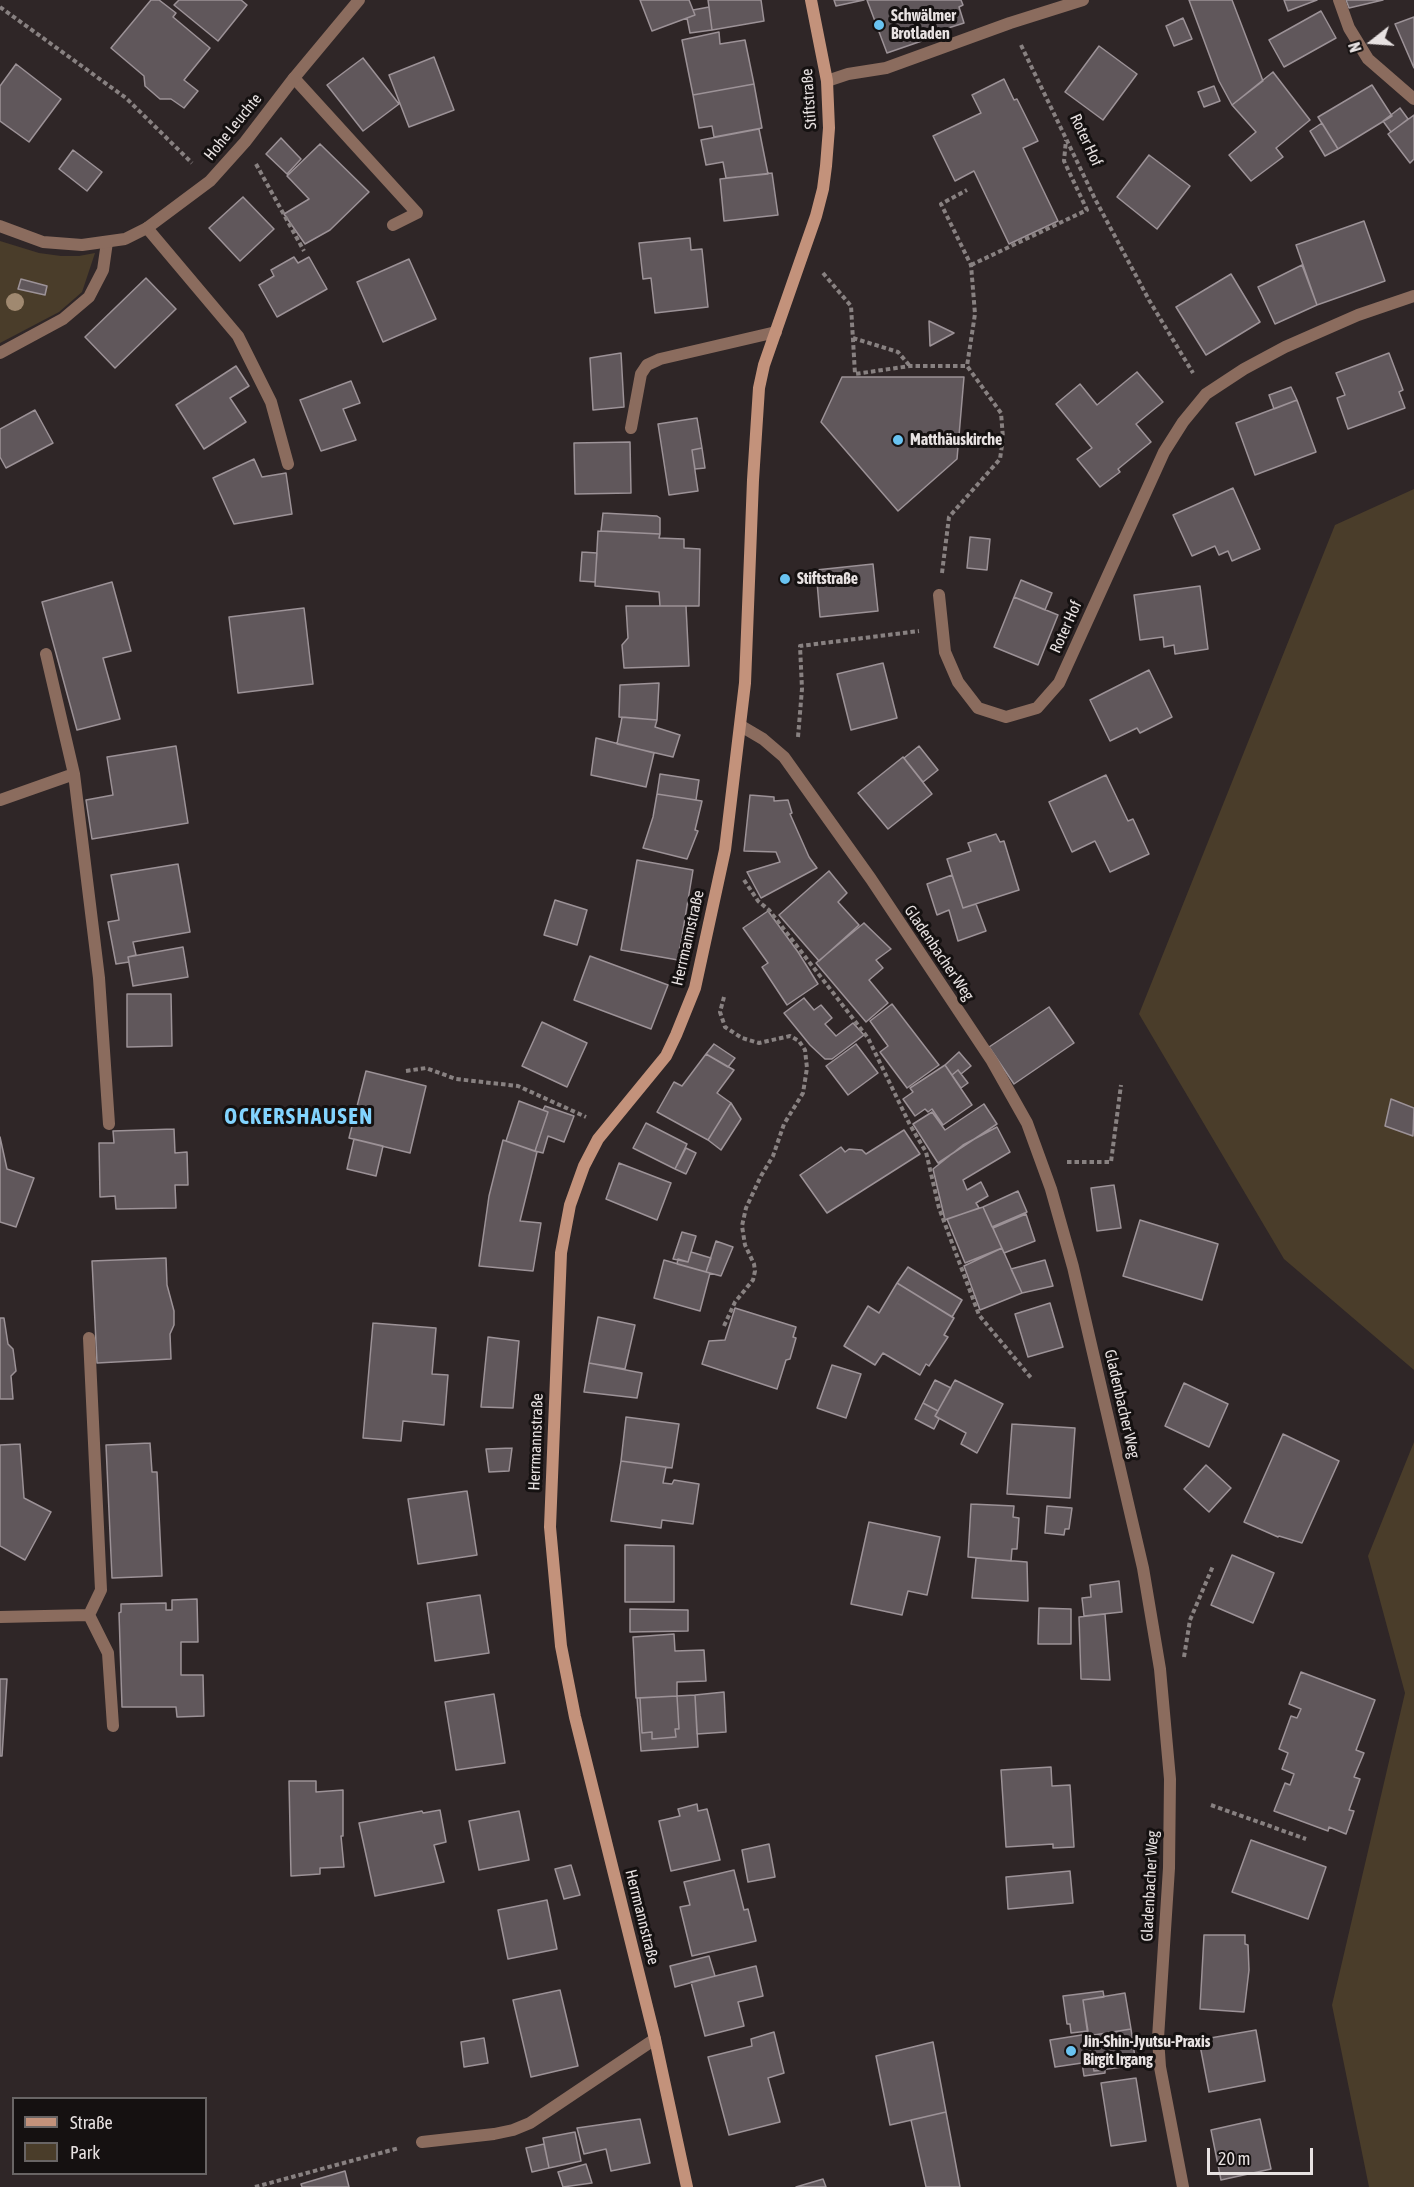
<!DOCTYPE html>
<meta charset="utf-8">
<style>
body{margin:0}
#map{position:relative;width:1414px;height:2187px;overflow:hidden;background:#2f2627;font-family:"Asap Condensed",sans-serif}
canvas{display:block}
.legend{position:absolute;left:12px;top:2097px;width:195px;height:78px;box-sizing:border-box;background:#151111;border:2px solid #696565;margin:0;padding:8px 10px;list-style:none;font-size:18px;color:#e8e2e2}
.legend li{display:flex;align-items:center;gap:12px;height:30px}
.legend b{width:30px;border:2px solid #696565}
.north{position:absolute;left:1342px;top:12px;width:60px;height:60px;-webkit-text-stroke:4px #151111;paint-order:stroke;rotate:253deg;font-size:16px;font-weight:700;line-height:24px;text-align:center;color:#e8e2e2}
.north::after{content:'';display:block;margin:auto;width:21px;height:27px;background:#e8e2e2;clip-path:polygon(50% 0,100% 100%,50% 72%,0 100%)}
.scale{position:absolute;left:1207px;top:2148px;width:106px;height:27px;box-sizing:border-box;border:3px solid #e8e2e2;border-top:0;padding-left:8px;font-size:18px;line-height:21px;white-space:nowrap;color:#e8e2e2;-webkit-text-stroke:4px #151111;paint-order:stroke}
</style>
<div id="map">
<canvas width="1414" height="2187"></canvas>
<ul class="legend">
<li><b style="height:8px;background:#c3927b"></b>Straße</li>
<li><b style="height:16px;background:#4a3d2a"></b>Park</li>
</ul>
<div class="north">N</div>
<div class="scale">20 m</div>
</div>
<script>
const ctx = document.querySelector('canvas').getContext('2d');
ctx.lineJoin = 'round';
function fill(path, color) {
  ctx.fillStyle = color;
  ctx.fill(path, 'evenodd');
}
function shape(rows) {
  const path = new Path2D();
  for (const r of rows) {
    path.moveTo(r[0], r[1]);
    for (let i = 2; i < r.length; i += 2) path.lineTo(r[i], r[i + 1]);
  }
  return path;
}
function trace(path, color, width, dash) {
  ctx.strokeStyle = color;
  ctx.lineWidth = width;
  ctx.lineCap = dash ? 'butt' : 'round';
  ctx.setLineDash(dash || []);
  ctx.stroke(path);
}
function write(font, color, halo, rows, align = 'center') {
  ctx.font = font + ' "Asap Condensed",sans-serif';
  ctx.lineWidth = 6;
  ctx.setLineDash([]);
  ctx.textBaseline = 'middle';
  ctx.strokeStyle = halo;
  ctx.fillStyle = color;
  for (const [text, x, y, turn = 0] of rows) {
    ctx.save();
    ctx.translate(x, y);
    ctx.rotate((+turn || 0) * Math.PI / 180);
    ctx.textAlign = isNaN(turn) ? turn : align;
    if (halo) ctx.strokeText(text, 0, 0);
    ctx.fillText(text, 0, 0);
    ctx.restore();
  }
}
fill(shape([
 [0,241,39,253,61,256,79,256,95,253,82,292,59,312,0,343],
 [1414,489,1414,1370,1284,1259,1139,1014,1335,525],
 [1414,1442,1414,2187,1369,2187,1332,2005,1405,1693,1368,1556]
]), '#4a3d2a');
const building = shape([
 [151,0,159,0,176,13,173,17,210,48,184,80,198,91,184,108,171,99,160,99,145,86,144,76,111,48,151,0],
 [179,0,241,0,247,5,218,41,174,5,179,0],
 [640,0,689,0,695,15,652,31,640,0],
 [708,0,761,0,764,21,712,30,708,0],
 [834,0,864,0,836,6,834,0],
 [867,0,961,0,963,5,959,7,964,23,942,30,942,34,887,53,867,0],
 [1189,0,1232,0,1263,81,1232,105,1219,81,1189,0],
 [1284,0,1317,0,1288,11,1284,0],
 [1346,0,1383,0,1349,8,1346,0],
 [709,7,712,30,690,33,687,18,695,15,693,10,709,7],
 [1321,11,1336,38,1284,67,1269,40,1321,11],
 [1414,17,1414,68,1395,24,1414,17],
 [1183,18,1192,39,1174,46,1166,26,1183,18],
 [719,32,720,44,745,40,754,84,693,95,682,40,719,32],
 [1099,46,1137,74,1103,120,1065,92,1099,46],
 [434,57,454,110,409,127,389,75,434,57],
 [363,58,399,104,363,131,327,85,363,58],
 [16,64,61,99,29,142,0,121,0,86,16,64],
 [1273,72,1310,120,1276,148,1283,157,1251,181,1229,155,1256,132,1232,105,1273,72],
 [1004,79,1014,100,1017,99,1038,141,1023,148,1058,221,1009,244,974,171,955,181,933,136,981,113,972,95,1004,79],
 [754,84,762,128,714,137,712,126,699,128,693,95,754,84],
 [1372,85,1392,116,1338,149,1318,117,1372,85],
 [1214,86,1220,101,1204,107,1198,92,1214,86],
 [1400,108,1408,119,1391,132,1383,121,1400,108],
 [1414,115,1414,159,1410,163,1388,134,1414,115],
 [1322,123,1338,149,1325,156,1310,131,1322,123],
 [759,129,768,174,726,178,723,162,706,165,701,140,759,129],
 [281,138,301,159,287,174,266,154,281,138],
 [320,144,369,192,330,230,305,244,284,214,309,199,287,176,320,144],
 [73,150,102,172,87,191,59,169,73,150],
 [1149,155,1190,186,1157,229,1117,197,1149,155],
 [772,173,778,215,724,221,720,179,772,173],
 [243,197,274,229,240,261,209,228,243,197],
 [1364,221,1385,281,1317,305,1296,245,1364,221],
 [690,238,691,250,702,249,708,307,655,313,651,278,643,279,639,243,690,238],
 [294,257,298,263,309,257,327,289,277,317,259,285,274,276,271,270,294,257],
 [409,259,436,319,383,342,357,282,409,259],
 [1302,265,1317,305,1275,324,1258,287,1302,265],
 [1231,274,1260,322,1206,355,1176,307,1231,274],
 [146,278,176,309,115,368,85,337,146,278],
 [21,279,47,286,45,295,18,289,21,279],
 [929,321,954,333,930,346,929,321],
 [621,353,624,407,593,410,590,358,621,353],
 [1389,353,1403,390,1399,392,1405,408,1348,429,1337,398,1345,395,1336,373,1389,353],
 [236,366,249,386,230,398,246,422,204,449,176,405,236,366],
 [1137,372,1163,402,1136,424,1151,442,1118,469,1120,472,1100,487,1077,459,1092,448,1056,404,1080,384,1097,405,1137,372],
 [842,377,964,377,957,459,898,511,821,422,842,377],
 [351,381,360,403,343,409,356,440,321,451,300,400,351,381],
 [1291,387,1297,400,1274,409,1269,395,1291,387],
 [1297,400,1316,452,1255,475,1236,423,1297,400],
 [35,410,53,443,6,468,0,457,0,429,35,410],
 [697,418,702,448,692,450,698,491,669,495,658,424,697,418],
 [630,442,631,493,575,494,574,443,630,442],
 [702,448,705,468,695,469,692,450,702,448],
 [254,459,262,477,286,473,292,514,234,524,213,478,254,459],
 [1233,488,1260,549,1232,561,1228,551,1219,555,1215,546,1192,556,1173,515,1233,488],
 [603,513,657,516,660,518,660,534,601,531,603,513],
 [598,531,660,534,659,538,684,539,684,548,700,549,699,606,660,606,659,592,595,586,598,531],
 [970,537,990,539,987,570,967,568,970,537],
 [582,552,597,553,595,582,580,581,582,552],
 [873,564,878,611,820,617,816,570,873,564],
 [1021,580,1052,593,1045,610,1014,597,1021,580],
 [112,582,131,651,103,658,120,719,77,730,42,602,112,582],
 [1200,586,1208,649,1175,654,1174,645,1164,647,1163,637,1140,640,1134,595,1200,586],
 [1014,597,1058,615,1038,665,994,647,1014,597],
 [626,606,686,606,689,666,624,668,622,645,628,638,626,606],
 [304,608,313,684,238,693,229,617,304,608],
 [883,663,897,718,851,730,837,674,883,663],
 [1149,670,1172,717,1140,733,1137,728,1110,741,1090,700,1149,670],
 [659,683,657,720,619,717,620,685,659,683],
 [622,717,657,720,655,727,680,735,673,757,617,744,622,717],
 [596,738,654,753,646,787,591,775,596,738],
 [176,746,188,823,92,839,86,800,113,795,107,757,176,746],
 [919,746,938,770,923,782,904,758,919,746],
 [903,757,932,794,888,829,858,793,903,757],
 [660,774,699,780,696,800,657,794,660,774],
 [1106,775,1128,821,1133,819,1149,854,1110,872,1095,841,1072,852,1049,802,1106,775],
 [657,794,702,801,695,830,698,831,687,859,643,848,653,817,657,794],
 [750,795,774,797,774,801,788,800,792,813,790,814,809,857,817,868,761,898,747,872,780,862,776,852,744,851,750,795],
 [996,834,1000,842,1004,841,1019,890,963,908,947,859,971,851,968,843,996,834],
 [637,860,693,870,678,960,621,950,637,860],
 [178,864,190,932,133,942,136,955,128,957,129,962,116,964,108,922,119,920,111,875,178,864],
 [829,871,847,893,838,902,859,925,819,961,779,915,829,871],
 [952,875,963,908,976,904,986,931,958,941,949,910,937,915,927,884,952,875],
 [555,900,587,910,577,945,544,935,555,900],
 [768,911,798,952,818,984,787,1005,762,967,768,963,743,928,768,911],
 [864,923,891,949,876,960,883,968,869,980,888,1003,866,1022,816,963,864,923],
 [183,947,188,977,133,986,128,957,183,947],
 [590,956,668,985,651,1029,574,1000,590,956],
 [127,994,171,994,172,1046,127,1047,127,994],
 [804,998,814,1010,821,1005,832,1018,825,1024,836,1036,853,1023,864,1035,832,1059,825,1059,810,1045,784,1013,804,998],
 [892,1004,939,1065,907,1088,880,1052,888,1046,870,1021,892,1004],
 [1049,1007,1074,1043,1014,1084,989,1047,1049,1007],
 [542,1022,587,1043,567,1087,522,1066,542,1022],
 [714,1044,735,1058,728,1067,706,1054,714,1044],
 [856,1044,878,1073,848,1095,826,1066,856,1044],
 [959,1052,971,1066,961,1074,958,1070,952,1075,945,1065,959,1052],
 [706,1054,734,1070,717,1093,731,1103,708,1140,657,1112,674,1082,682,1086,706,1054],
 [945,1065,972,1105,943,1125,932,1109,928,1112,925,1109,915,1116,903,1099,913,1092,910,1088,945,1065],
 [958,1070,968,1083,961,1088,952,1075,958,1070],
 [366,1071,426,1086,410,1153,349,1138,366,1071],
 [1391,1099,1414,1108,1413,1136,1385,1126,1391,1099],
 [519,1101,548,1112,535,1151,506,1141,519,1101],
 [731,1103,741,1119,721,1150,708,1140,731,1103],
 [984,1104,997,1124,938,1163,913,1124,932,1112,945,1130,984,1104],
 [545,1106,574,1116,564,1142,548,1136,543,1153,535,1151,548,1112,543,1110,545,1106],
 [646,1123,687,1144,675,1169,633,1148,646,1123],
 [997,1127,1010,1152,963,1180,967,1190,981,1182,988,1196,976,1203,979,1208,945,1220,933,1169,963,1145,997,1127],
 [174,1129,175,1153,187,1152,188,1185,175,1185,176,1208,116,1209,115,1196,100,1197,99,1143,114,1143,113,1131,174,1129],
 [904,1130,920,1154,827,1213,800,1175,841,1147,845,1152,849,1149,862,1150,866,1154,904,1130],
 [0,1137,7,1169,34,1178,16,1227,0,1222,0,1137],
 [354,1139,383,1146,376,1176,347,1169,354,1139],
 [503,1140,537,1152,520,1221,541,1223,533,1271,479,1266,489,1196,503,1140],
 [686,1148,696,1153,686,1174,675,1169,686,1148],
 [619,1163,671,1183,657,1220,606,1199,619,1163],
 [1114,1185,1121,1228,1097,1231,1091,1188,1114,1185],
 [1018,1191,1027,1212,992,1227,983,1207,1018,1191],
 [983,1207,1002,1248,965,1263,947,1219,983,1207],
 [1026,1214,1035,1241,1004,1253,993,1228,1026,1214],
 [1140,1220,1218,1244,1202,1300,1123,1276,1140,1220],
 [682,1232,696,1236,688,1262,673,1259,682,1232],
 [716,1241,733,1247,721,1276,706,1272,716,1241],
 [1002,1248,1022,1293,980,1310,964,1266,1002,1248],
 [691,1252,711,1258,706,1272,677,1264,678,1259,688,1262,691,1252],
 [166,1258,167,1285,174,1311,174,1325,170,1334,171,1359,97,1363,92,1261,166,1258],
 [664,1260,710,1273,700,1311,654,1298,664,1260],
 [1045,1260,1053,1286,1022,1293,1011,1269,1045,1260],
 [908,1267,962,1300,952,1317,897,1283,908,1267],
 [897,1283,954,1318,944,1335,948,1337,929,1366,926,1364,920,1375,883,1353,875,1365,844,1346,868,1306,879,1313,897,1283],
 [1050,1303,1063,1347,1028,1357,1015,1314,1050,1303],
 [735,1308,796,1327,793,1337,796,1338,790,1359,786,1360,777,1389,702,1364,709,1341,725,1340,735,1308],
 [598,1317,635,1325,625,1369,589,1363,598,1317],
 [0,1318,4,1318,8,1344,13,1349,16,1371,11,1376,13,1399,0,1399,0,1318],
 [373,1323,436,1328,432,1374,448,1375,444,1425,403,1421,401,1441,363,1438,373,1323],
 [488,1337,519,1341,513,1408,481,1407,488,1337],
 [589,1363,642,1373,637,1398,584,1392,589,1363],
 [832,1365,861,1374,846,1418,817,1408,832,1365],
 [935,1380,951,1388,938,1411,923,1403,935,1380],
 [955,1380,1003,1404,977,1453,961,1444,966,1433,935,1416,955,1380],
 [1184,1383,1228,1404,1209,1447,1165,1426,1184,1383],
 [923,1403,938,1411,935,1416,939,1419,934,1429,915,1419,923,1403],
 [626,1417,679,1424,672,1468,621,1461,626,1417],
 [1012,1424,1075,1428,1070,1498,1007,1494,1012,1424],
 [1283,1434,1339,1461,1302,1543,1279,1536,1278,1537,1244,1522,1283,1434],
 [150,1443,152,1472,157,1472,162,1576,112,1578,106,1445,150,1443],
 [20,1444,24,1498,51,1512,25,1560,0,1546,0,1445,20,1444],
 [512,1448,509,1471,489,1472,486,1449,512,1448],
 [621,1461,666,1467,663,1483,672,1484,674,1480,699,1484,693,1524,662,1520,661,1528,611,1521,621,1461],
 [1206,1465,1231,1488,1209,1512,1184,1489,1206,1465],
 [467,1491,477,1555,418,1564,408,1499,467,1491],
 [971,1504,1014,1506,1013,1517,1019,1518,1017,1549,1012,1549,1011,1561,968,1557,971,1504],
 [1047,1506,1072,1508,1069,1529,1065,1529,1064,1535,1045,1533,1047,1506],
 [869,1522,940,1537,927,1595,908,1591,902,1615,851,1604,869,1522],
 [625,1545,674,1546,674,1602,625,1602,625,1545],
 [1232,1555,1274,1573,1253,1623,1211,1605,1232,1555],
 [976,1558,1027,1562,1028,1601,972,1598,976,1558],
 [1119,1581,1122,1612,1084,1616,1082,1598,1091,1597,1090,1585,1119,1581],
 [480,1595,489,1653,435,1661,427,1603,480,1595],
 [197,1599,198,1642,181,1642,181,1675,203,1675,204,1716,177,1717,176,1707,122,1707,119,1613,121,1612,121,1604,166,1603,166,1610,172,1610,172,1600,197,1599],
 [1039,1608,1071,1609,1071,1644,1038,1644,1039,1608],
 [630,1609,688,1610,688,1631,630,1632,630,1609],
 [1105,1614,1110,1680,1081,1679,1079,1617,1105,1614],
 [674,1634,675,1651,704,1650,706,1681,677,1682,677,1696,636,1698,633,1637,674,1634],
 [1301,1672,1375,1700,1356,1750,1364,1753,1354,1777,1360,1779,1349,1810,1354,1811,1346,1834,1329,1827,1328,1831,1274,1811,1285,1783,1290,1785,1294,1774,1282,1769,1288,1753,1279,1749,1291,1716,1297,1718,1301,1709,1289,1704,1301,1672],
 [0,1679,7,1679,2,1756,0,1756,0,1679],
 [724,1692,726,1732,697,1734,695,1695,724,1692],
 [494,1694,505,1763,456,1770,445,1702,494,1694],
 [695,1695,698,1747,641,1751,637,1698,640,1698,642,1733,652,1732,652,1739,676,1737,675,1729,679,1729,677,1696,695,1695],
 [677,1696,679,1729,675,1729,676,1737,652,1739,652,1732,642,1733,640,1698,677,1696],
 [1051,1767,1052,1786,1070,1785,1074,1847,1053,1848,1053,1844,1006,1847,1001,1770,1051,1767],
 [289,1781,316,1781,316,1792,343,1790,343,1836,341,1836,344,1867,320,1868,320,1874,291,1876,289,1781],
 [697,1804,698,1811,707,1809,720,1860,671,1871,659,1821,680,1816,678,1809,697,1804],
 [440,1810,446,1842,434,1845,444,1882,375,1896,359,1823,422,1811,423,1813,440,1810],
 [519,1811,529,1860,479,1870,469,1821,519,1811],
 [1251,1840,1326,1867,1308,1919,1232,1892,1251,1840],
 [769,1844,775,1877,748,1882,742,1850,769,1844],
 [571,1865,580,1895,564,1899,555,1869,571,1865],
 [734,1870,744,1910,748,1909,756,1941,692,1956,680,1907,690,1905,684,1882,734,1870],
 [1070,1871,1073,1903,1008,1909,1006,1877,1070,1871],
 [547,1900,557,1949,508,1959,498,1910,547,1900],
 [1204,1935,1245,1935,1245,1944,1248,1945,1249,1970,1244,2012,1200,2009,1204,1935],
 [709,1956,715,1976,675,1987,670,1966,709,1956],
 [756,1966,763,1996,738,2002,744,2026,705,2036,691,1982,756,1966],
 [560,1990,578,2066,531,2077,513,2000,560,1990],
 [1103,1991,1104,1997,1083,2000,1088,2031,1071,2033,1070,2024,1067,2024,1063,1996,1103,1991],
 [1125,1993,1131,2029,1088,2036,1083,2000,1125,1993],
 [1131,2029,1136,2065,1094,2071,1088,2036,1131,2029],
 [1256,2030,1265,2081,1209,2092,1199,2040,1256,2030],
 [774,2032,784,2073,768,2078,780,2122,729,2135,708,2057,752,2046,751,2039,774,2032],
 [1088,2034,1094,2071,1105,2070,1105,2073,1084,2076,1082,2063,1055,2067,1050,2040,1088,2034],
 [484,2038,488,2063,464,2067,461,2042,484,2038],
 [933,2042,946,2112,890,2125,876,2056,933,2042],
 [1136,2078,1146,2141,1111,2146,1101,2083,1136,2078],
 [946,2112,960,2187,926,2187,911,2120,946,2112],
 [640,2119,650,2163,611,2171,606,2149,584,2154,577,2128,640,2119],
 [1260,2119,1271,2169,1221,2180,1211,2130,1260,2119],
 [575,2132,581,2161,549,2168,543,2138,575,2132],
 [544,2144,549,2168,532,2172,526,2148,544,2144],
 [586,2164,592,2183,563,2187,558,2172,586,2164],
 [345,2171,349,2187,302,2187,301,2184,345,2171],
 [823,2179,826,2187,796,2187,823,2179]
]);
fill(building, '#60575b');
trace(building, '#9c9297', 1.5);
trace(shape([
 [0,7,126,98,192,163],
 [1021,45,1095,199,1149,300,1193,373],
 [256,164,304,251],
 [971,265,1087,210,1064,161,1066,140],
 [823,273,851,306,855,374,910,366,967,366],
 [853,338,898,352,909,365],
 [942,573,949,517,1000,459,1003,438,1001,413,967,366,975,314,971,265,941,204,967,190],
 [798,737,802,689,800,646,919,631],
 [744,880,758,901,769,910,868,1038,910,1125,926,1152,939,1208,979,1315,1032,1379],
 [406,1071,426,1068,456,1079,518,1086,586,1117],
 [1067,1162,1111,1162,1121,1085],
 [724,1326,735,1302,753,1280,755,1271,754,1264,745,1245,742,1226,746,1208,761,1176,773,1156,784,1124,803,1093,807,1068,805,1050,799,1041,790,1036,759,1043,742,1038,725,1027,720,1012,724,997],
 [1184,1657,1190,1620,1213,1566],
 [1211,1805,1306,1839],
 [255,2187,399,2148]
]), '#888181', 4, [4.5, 3]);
trace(shape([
 [294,78,417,213,393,225],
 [147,228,238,336,271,402,288,464],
 [0,353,63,319,89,297,103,270,107,242],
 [631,428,641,374,647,365,660,359,776,332],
 [46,654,74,774],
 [0,800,74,774,99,978,109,1124],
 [89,1615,108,1653,113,1726],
 [0,1617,89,1615,101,1590,89,1338],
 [422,2142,494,2134,513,2130,530,2123,655,2039]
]), '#8b6c5e', 12);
trace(shape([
 [1339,0,1349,28,1368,59,1414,99],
 [827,81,848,74,886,68,1010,23,1083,0],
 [0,226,43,242,82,245,125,239,147,228,210,181,245,142,294,78,359,0],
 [939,595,945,652,958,682,978,708,1006,717,1037,708,1059,683,1164,452,1183,422,1206,394,1244,369,1285,347,1358,315,1414,296],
 [741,726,763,739,784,757,871,879,992,1061,1027,1123,1051,1189,1073,1267,1143,1568,1160,1669,1170,1779,1169,1868,1158,2038,1160,2067,1183,2187]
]), '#8b6c5e', 12);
trace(shape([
 [687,2187,655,2039,575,1717,561,1646,550,1527,561,1253,570,1205,584,1166,598,1139,666,1056,676,1035,695,988,725,850,745,683,753,480,759,388,764,365,816,216,823,189,826,166,829,128,827,81,811,0]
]), '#c3927b', 12);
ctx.fillStyle = '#a08970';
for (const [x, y] of [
 [15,302]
]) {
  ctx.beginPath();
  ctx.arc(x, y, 9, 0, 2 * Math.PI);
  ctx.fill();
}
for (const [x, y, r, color] of [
 [879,25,6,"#69c3f1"],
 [898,440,6,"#69c3f1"],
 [785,579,6,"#69c3f1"],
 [1071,2051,6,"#69c3f1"]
]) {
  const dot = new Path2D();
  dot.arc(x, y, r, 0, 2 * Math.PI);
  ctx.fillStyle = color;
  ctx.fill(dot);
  trace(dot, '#151111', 2);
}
write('bold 16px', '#e8e2e2', '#151111', [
 ["Schwälmer",891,16],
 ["Brotladen",891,34],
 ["Matthäuskirche",910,440],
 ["Stiftstraße",797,579],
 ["Jin-Shin-Jyutsu-Praxis",1083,2042],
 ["Birgit Irgang",1083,2060]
], 'left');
write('16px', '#e8e2e2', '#151111', [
 ["Stiftstraße",809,99,-94],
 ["Hohe Leuchte",233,127,-51],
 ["Roter Hof",1086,140,65],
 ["Roter Hof",1066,627,-66],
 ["Herrmannstraße",688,938,-77],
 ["Gladenbacher Weg",939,953,56],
 ["Gladenbacher Weg",1122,1404,77],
 ["Herrmannstraße",536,1442,-88],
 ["Gladenbacher Weg",1150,1886,-87],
 ["Herrmannstraße",642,1917,76]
]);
ctx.letterSpacing = '1.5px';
write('bold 22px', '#82d4ff', '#151111', [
 ["OCKERSHAUSEN",299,1117]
]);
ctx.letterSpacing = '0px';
</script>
